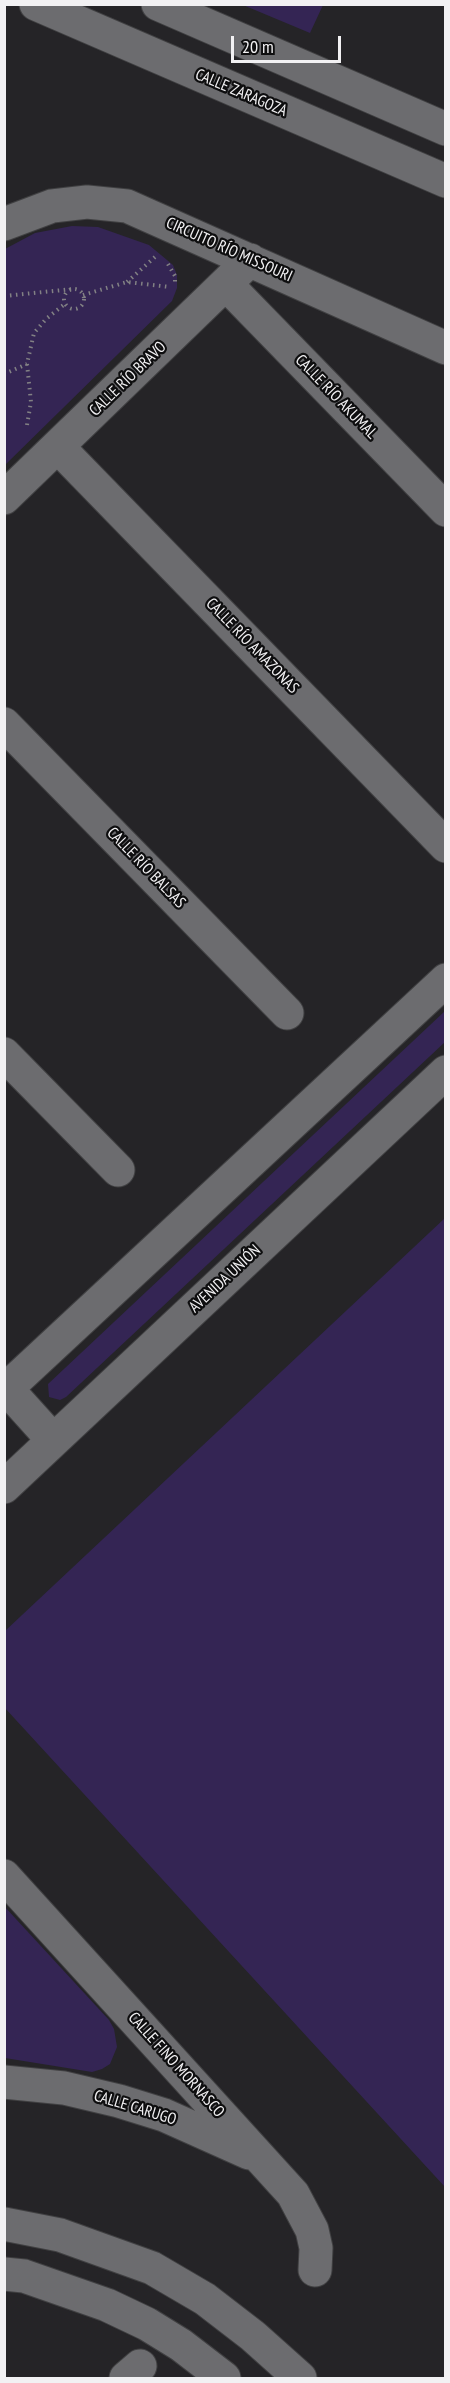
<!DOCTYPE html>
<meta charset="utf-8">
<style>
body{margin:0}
#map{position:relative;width:450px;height:2383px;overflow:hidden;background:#252427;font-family:"PT Sans Narrow",sans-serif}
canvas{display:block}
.frame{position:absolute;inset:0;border:6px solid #f2f1f3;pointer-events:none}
.scale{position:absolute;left:231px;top:36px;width:110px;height:27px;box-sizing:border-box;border:3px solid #f2f1f3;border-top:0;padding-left:8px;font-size:18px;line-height:21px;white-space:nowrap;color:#f2f1f3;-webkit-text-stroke:4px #0e0e0f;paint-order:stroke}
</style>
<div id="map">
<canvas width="450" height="2383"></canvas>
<div class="frame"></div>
<div class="scale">20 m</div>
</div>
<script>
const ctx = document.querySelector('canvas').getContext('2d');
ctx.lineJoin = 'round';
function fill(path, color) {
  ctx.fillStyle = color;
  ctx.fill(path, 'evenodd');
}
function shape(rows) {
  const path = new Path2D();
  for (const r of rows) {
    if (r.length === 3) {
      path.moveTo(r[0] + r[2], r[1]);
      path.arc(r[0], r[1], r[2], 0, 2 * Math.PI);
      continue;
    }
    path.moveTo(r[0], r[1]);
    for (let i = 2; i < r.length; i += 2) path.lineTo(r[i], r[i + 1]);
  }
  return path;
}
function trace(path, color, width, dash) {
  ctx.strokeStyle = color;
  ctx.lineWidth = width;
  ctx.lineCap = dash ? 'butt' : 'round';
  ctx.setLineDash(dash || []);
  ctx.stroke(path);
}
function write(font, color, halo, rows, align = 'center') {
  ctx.font = font + ' "PT Sans Narrow",sans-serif';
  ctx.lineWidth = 4.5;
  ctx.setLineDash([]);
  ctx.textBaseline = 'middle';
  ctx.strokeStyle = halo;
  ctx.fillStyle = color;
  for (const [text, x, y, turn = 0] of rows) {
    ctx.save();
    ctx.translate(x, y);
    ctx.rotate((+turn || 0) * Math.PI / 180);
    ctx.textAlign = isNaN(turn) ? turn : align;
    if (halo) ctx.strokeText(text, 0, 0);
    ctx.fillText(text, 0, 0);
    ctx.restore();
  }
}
fill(shape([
 [243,5,323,4,323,5,310,33],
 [72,226,98,227,149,245,173,265,177,275,177,288,172,301,5,465,5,249,35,233],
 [445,1011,445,1042,66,1397,60,1400,49,1397,48,1384],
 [445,1218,445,2187,4,1707,5,1631],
 [4,1906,109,2020,114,2029,117,2047,110,2064,102,2069,92,2072,5,2058]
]), '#342554');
const street = shape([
 [4,224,52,206,87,202,127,206,446,348],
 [226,284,446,510],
 [58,447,446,846],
 [4,498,250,260],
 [4,724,287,1013],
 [4,1054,118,1170],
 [4,1876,293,2194,312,2230,316,2248,315,2270],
 [4,2082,64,2088,119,2101,164,2115,249,2153],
 [126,2378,140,2366]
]);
const secondary = shape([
 [36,4,446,181],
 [158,4,446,129],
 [7,1389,53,1440],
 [4,1391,446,980],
 [4,1487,446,1072],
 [4,2224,60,2235,152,2268,205,2299,253,2336,300,2378],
 [4,2274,24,2276,107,2305,147,2324,181,2345,224,2378]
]);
trace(street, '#404042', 35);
trace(secondary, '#404042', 35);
trace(shape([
 [168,264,175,276,175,284],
 [127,282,155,257],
 [74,299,10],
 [83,295,127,282,170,287],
 [4,296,73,289],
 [4,374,27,364],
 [27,425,31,402,27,364,34,333,46,319,66,303]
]), '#828184', 4, [1.5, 4.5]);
trace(street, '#6c6c6f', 33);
trace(secondary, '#6c6c6f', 33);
write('16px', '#f2f1f3', '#0e0e0f', [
 ["CALLE ZARAGOZA",241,93,23],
 ["CIRCUITO RÍO MISSOURI",229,250,24],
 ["CALLE RÍO BRAVO",128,379,-44],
 ["CALLE RÍO AKUMAL",336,397,46],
 ["CALLE RÍO AMAZONAS",252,646,46],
 ["CALLE RÍO BALSAS",146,868,46],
 ["AVENIDA UNIÓN",225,1279,-43],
 ["CALLE FINO MORNASCO",176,2065,48],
 ["CALLE CARUGO",135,2108,17]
]);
</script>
